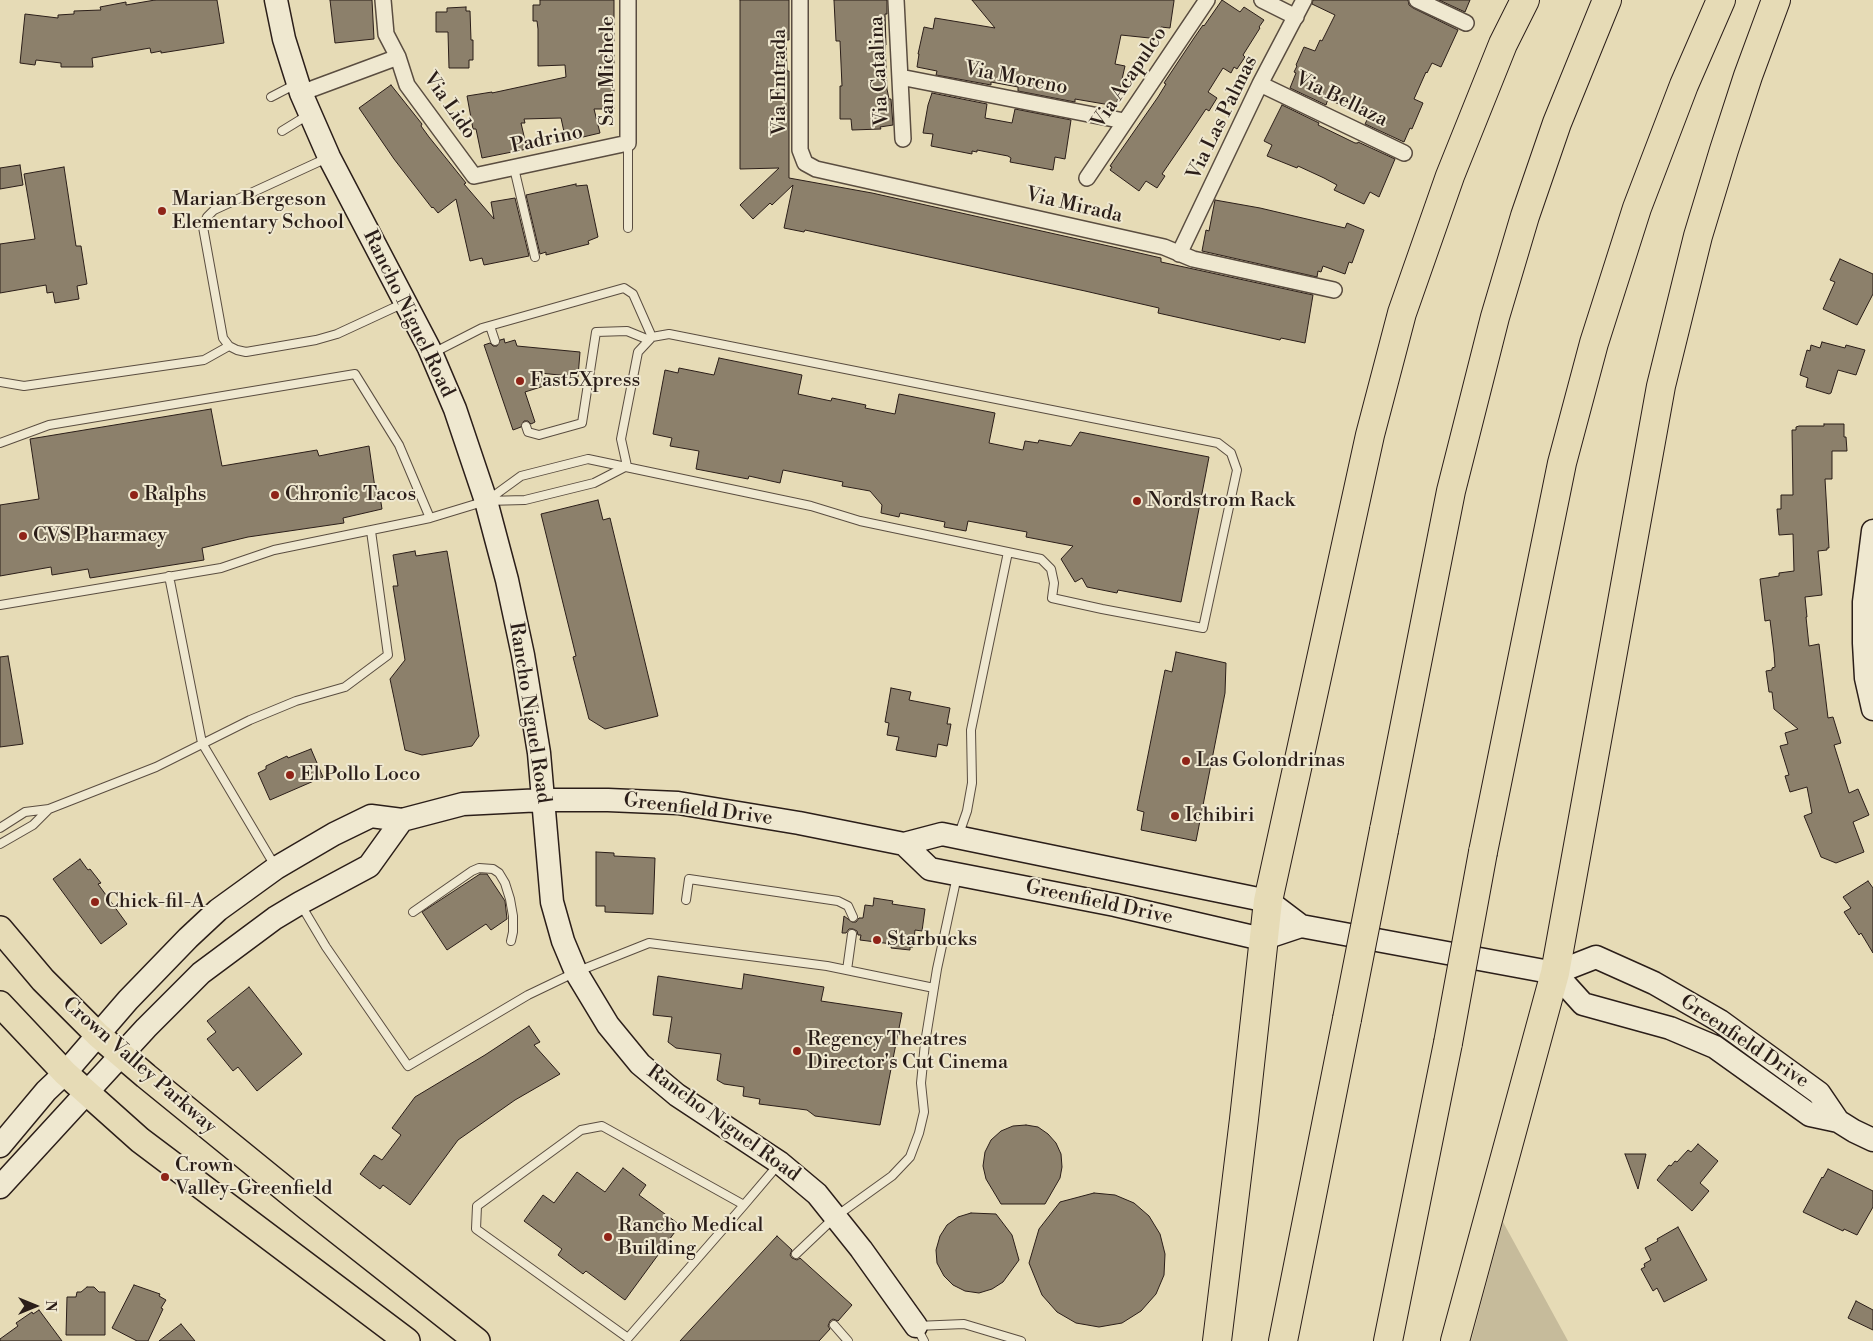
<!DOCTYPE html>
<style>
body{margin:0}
#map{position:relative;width:1873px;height:1341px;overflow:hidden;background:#e6dbb6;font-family:"Libre Bodoni",serif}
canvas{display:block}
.north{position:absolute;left:10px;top:1281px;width:50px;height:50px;-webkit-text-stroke:4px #efe8d0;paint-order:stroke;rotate:90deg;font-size:14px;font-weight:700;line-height:20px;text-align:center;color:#2b1e19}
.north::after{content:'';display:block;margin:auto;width:18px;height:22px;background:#2b1e19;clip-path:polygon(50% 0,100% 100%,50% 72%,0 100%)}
</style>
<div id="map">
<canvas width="1873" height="1341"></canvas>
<div class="north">N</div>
</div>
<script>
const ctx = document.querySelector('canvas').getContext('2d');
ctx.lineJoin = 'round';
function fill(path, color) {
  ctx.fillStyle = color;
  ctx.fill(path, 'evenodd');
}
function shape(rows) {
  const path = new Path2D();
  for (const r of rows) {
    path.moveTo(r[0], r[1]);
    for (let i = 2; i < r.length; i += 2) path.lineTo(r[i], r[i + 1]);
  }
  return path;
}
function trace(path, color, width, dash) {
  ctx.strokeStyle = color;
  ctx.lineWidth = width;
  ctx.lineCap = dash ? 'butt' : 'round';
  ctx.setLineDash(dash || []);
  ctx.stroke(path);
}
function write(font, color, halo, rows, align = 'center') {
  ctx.font = font + ' "Libre Bodoni",serif';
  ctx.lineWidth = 4;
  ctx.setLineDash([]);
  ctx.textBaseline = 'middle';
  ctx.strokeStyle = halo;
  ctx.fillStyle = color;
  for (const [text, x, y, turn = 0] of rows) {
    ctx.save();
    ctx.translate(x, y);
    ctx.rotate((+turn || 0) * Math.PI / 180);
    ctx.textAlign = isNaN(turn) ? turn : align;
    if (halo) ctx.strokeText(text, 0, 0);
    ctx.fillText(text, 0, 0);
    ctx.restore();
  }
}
fill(shape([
 [1503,1222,1568,1341,1471,1341]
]), '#c6bb9b');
const building = shape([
 [155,0,217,0,224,43,161,53,161,51,151,53,150,48,92,58,93,67,61,67,61,63,36,60,35,65,20,63,25,14,58,18,58,15,74,14,74,11,101,10,100,7,126,2,126,5,155,0],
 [330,0,372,0,374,39,335,43,330,0],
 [540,0,614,0,614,109,594,109,600,133,566,141,561,118,524,119,525,123,521,123,527,149,482,158,476,129,473,129,467,96,492,92,492,93,566,77,565,65,538,66,538,29,537,21,533,21,533,5,540,5,540,0],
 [740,0,789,0,789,40,786,40,787,71,789,71,789,178,872,193,1113,247,1161,258,1161,262,1313,295,1305,343,1281,338,1280,340,1158,313,1159,308,1085,291,805,230,804,232,784,228,793,185,772,205,770,203,753,219,740,205,779,168,740,169,740,0],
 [834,0,887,0,887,14,885,14,886,45,885,45,887,89,889,99,891,99,893,125,880,127,881,129,852,130,851,119,840,119,840,86,842,86,840,41,836,41,834,0],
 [972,0,1174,0,1174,1,1170,28,1161,27,1159,39,1121,35,1115,64,1125,66,1116,106,1075,99,1075,102,1018,91,1018,87,991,82,991,85,936,75,937,71,917,67,919,54,918,54,924,27,933,29,935,18,995,28,972,0],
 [1222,0,1240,12,1244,7,1264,20,1259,27,1260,28,1243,55,1245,57,1237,69,1234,67,1231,73,1223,68,1208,92,1217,98,1209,111,1206,109,1186,139,1162,174,1165,176,1157,188,1146,181,1139,191,1110,170,1112,167,1110,166,1158,97,1166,84,1164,83,1194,38,1203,25,1204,26,1222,0],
 [1313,0,1408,0,1409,5,1413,8,1458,30,1441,67,1432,63,1427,73,1426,72,1414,99,1423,103,1412,129,1410,128,1404,142,1365,124,1368,118,1328,99,1326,105,1290,88,1296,73,1294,72,1297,66,1296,65,1304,47,1315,51,1320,40,1322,41,1335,15,1312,4,1313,0],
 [1439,0,1470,0,1465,12,1439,0],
 [466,7,466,11,470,11,471,40,473,40,473,60,469,60,469,68,449,68,448,32,436,32,436,12,447,12,447,8,466,7],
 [391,85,422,124,421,126,429,137,466,183,464,184,494,219,491,202,515,198,529,256,484,265,482,258,470,261,456,199,438,213,433,207,432,208,394,159,359,108,391,85],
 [932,93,987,104,985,118,1012,123,1015,109,1071,120,1065,159,1055,157,1053,170,1010,162,1011,158,1008,156,977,150,977,152,972,151,972,154,931,146,933,134,923,133,928,105,932,93],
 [1282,105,1319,123,1318,125,1355,143,1358,143,1358,142,1395,159,1379,197,1370,192,1364,204,1334,190,1337,185,1324,178,1298,166,1297,168,1267,156,1272,145,1264,141,1282,105],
 [20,165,23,185,0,189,0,168,20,165],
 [64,167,76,246,81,246,87,284,77,286,79,299,55,303,53,292,47,293,46,285,0,293,0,244,35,239,24,174,64,167],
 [576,184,576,186,587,185,598,237,588,241,589,244,546,255,546,252,540,254,526,195,576,184],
 [1215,200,1260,208,1345,228,1347,223,1364,230,1352,263,1349,262,1345,274,1323,266,1321,272,1318,271,1317,277,1202,251,1206,230,1209,231,1215,200],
 [1840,259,1873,274,1873,294,1857,325,1823,309,1835,282,1830,280,1840,259],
 [504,339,505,343,515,340,517,346,580,352,578,377,540,373,544,386,525,392,535,422,531,424,528,421,524,421,521,427,513,430,484,345,490,343,493,346,497,346,500,340,504,339],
 [1822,342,1845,348,1846,345,1865,350,1856,375,1838,370,1831,393,1829,394,1806,387,1808,378,1800,375,1807,350,1810,351,1811,345,1820,348,1822,342],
 [719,358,802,375,798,394,831,401,832,398,866,405,865,408,895,414,899,394,995,413,989,443,1023,450,1025,441,1038,443,1039,440,1071,446,1080,432,1209,457,1181,602,1118,590,1117,593,1087,587,1082,578,1075,582,1061,559,1073,546,1026,537,1027,532,968,521,966,531,944,527,945,522,900,513,899,517,881,513,882,505,870,491,842,486,843,482,783,470,780,483,749,476,748,479,696,469,699,451,670,446,672,438,653,434,665,370,678,373,679,368,714,375,719,358],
 [211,409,222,466,317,450,319,456,369,446,375,488,379,490,382,509,343,518,344,523,248,537,202,548,204,560,90,578,88,569,52,575,51,567,0,576,0,505,39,499,30,439,211,409],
 [1824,424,1844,424,1844,437,1846,437,1847,451,1832,451,1832,479,1825,479,1829,548,1827,548,1827,550,1818,551,1822,595,1805,597,1807,617,1806,617,1809,646,1819,644,1828,718,1833,717,1841,743,1834,745,1849,793,1858,789,1869,815,1853,822,1864,852,1836,863,1821,857,1804,816,1812,813,1807,787,1790,792,1785,776,1789,775,1780,746,1788,744,1785,733,1798,729,1774,709,1772,692,1769,692,1766,671,1772,670,1772,668,1775,667,1774,653,1770,620,1765,621,1760,579,1779,576,1779,573,1794,571,1793,534,1779,535,1777,509,1781,509,1781,495,1793,495,1792,430,1796,430,1796,427,1799,426,1824,426,1824,424],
 [598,500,603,520,610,518,658,716,605,729,589,719,573,657,576,656,541,514,598,500],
 [415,551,416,556,447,551,479,736,472,746,422,755,405,750,390,679,405,660,393,586,398,586,393,555,415,551],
 [1176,652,1226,663,1225,693,1196,841,1141,830,1144,812,1137,810,1165,670,1172,672,1176,652],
 [8,656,23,744,0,747,0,657,8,656],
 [891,688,911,692,909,700,950,708,947,724,951,724,947,746,938,744,936,757,896,750,899,737,887,735,889,723,885,722,891,688],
 [311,749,323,777,270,800,258,773,266,769,266,766,287,756,288,758,311,749],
 [596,852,614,853,614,856,655,858,653,914,605,912,605,906,596,906,596,852],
 [80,859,88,870,90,869,101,883,98,884,127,924,101,944,53,879,80,859],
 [480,874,487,874,505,901,507,919,491,930,486,924,447,950,422,912,480,874],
 [1868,881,1873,888,1873,953,1861,933,1859,935,1844,912,1851,908,1843,897,1868,881],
 [874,898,893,901,892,904,925,909,922,931,915,930,913,947,910,947,910,950,891,948,892,944,860,940,861,935,858,935,857,931,853,929,849,929,846,933,842,933,844,916,852,922,856,922,859,918,863,918,865,905,873,906,874,898],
 [744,974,824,987,821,1001,902,1013,880,1125,815,1116,807,1110,759,1104,760,1099,743,1096,744,1087,724,1084,717,1080,721,1054,676,1048,668,1042,672,1017,653,1015,658,976,742,989,744,974],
 [249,987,302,1054,257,1091,238,1067,233,1071,207,1039,216,1032,207,1021,249,987],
 [529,1026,540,1042,534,1045,560,1074,515,1100,458,1140,410,1205,383,1185,380,1189,360,1174,374,1155,382,1160,401,1135,392,1128,415,1097,485,1055,529,1026],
 [1026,1125,1038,1127,1048,1134,1056,1143,1061,1154,1062,1167,1060,1178,1045,1204,1001,1204,986,1179,983,1166,985,1152,991,1140,1001,1131,1013,1126,1026,1125],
 [1698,1144,1718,1161,1700,1183,1709,1191,1692,1211,1657,1180,1669,1165,1671,1166,1675,1161,1677,1162,1688,1150,1691,1152,1698,1144],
 [1625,1154,1646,1154,1638,1189,1625,1154],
 [623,1168,646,1185,639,1195,680,1225,625,1300,586,1271,583,1274,558,1255,562,1249,524,1221,543,1195,554,1203,577,1172,605,1192,623,1168],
 [1828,1169,1873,1191,1873,1207,1857,1235,1844,1229,1843,1231,1803,1212,1822,1177,1823,1178,1828,1169],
 [1094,1193,1115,1195,1134,1203,1149,1216,1160,1234,1165,1254,1164,1275,1156,1294,1141,1311,1122,1323,1099,1327,1076,1323,1057,1312,1042,1295,1029,1263,1039,1229,1060,1202,1094,1193],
 [971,1213,996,1214,1012,1235,1019,1260,1003,1282,992,1289,979,1293,965,1291,953,1285,944,1276,937,1263,936,1250,940,1236,947,1225,958,1217,971,1213],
 [1678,1227,1707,1280,1664,1302,1657,1288,1653,1291,1641,1269,1645,1267,1644,1264,1651,1260,1645,1248,1658,1241,1657,1239,1678,1227],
 [777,1236,792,1250,790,1255,792,1258,797,1260,800,1258,852,1305,838,1321,833,1319,830,1321,828,1326,830,1329,819,1341,680,1341,777,1236],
 [134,1285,160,1294,159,1296,166,1300,161,1308,163,1309,148,1341,137,1341,112,1328,134,1285],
 [87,1287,94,1287,99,1292,105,1292,105,1335,66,1335,67,1297,76,1297,77,1292,81,1292,87,1287],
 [1856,1301,1873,1310,1873,1330,1848,1318,1856,1301],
 [39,1310,62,1341,0,1341,0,1339,18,1326,16,1323,32,1312,33,1314,39,1310],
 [181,1324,195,1341,159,1341,181,1324]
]);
fill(building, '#8c806b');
trace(building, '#2b1e19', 1);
const lane = shape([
 [271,97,296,84],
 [282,131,308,115],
 [327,158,214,210,207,217,203,227,223,338,229,346,237,350,246,352,316,340,337,334,404,303],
 [514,168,535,257],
 [628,228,628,143],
 [490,326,495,341],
 [433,353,482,328,624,288,633,294,652,337],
 [0,382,24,386,204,360,229,346],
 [526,426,528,432,539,435,582,423,596,332,627,331,649,340],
 [0,443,49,425,355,374,399,445,430,518],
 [488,500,521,476,588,459,811,506,860,521,1041,559,1051,569,1054,583,1052,598,1102,609,1203,628,1237,470,1231,453,1218,443,669,334,652,337,638,352,621,439,627,466],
 [169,576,202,743,275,866],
 [0,605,221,568,274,550,430,518,486,501,525,500,594,483,627,466],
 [0,828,25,812,49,809,156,767,250,720,296,701,345,687,388,655,371,531],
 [959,834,967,811,972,783,971,730,1008,552],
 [0,844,33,825,49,809],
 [686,900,689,879,838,901,848,906,853,917],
 [301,905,326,947,408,1066,528,995,576,972,649,943,827,966,934,988],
 [413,912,472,871,479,868,493,869,499,873,505,883,510,899,513,916,513,932,511,941],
 [847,970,852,934],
 [744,1205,602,1126,581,1130,477,1206,476,1229,628,1338,744,1205,778,1165],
 [796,1254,835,1217,892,1176,910,1157,919,1133,924,1112,921,1083,925,1043,937,969,957,876],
 [834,1325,848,1341],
 [924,1341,916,1326,964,1324,1021,1341]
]);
const street = shape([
 [383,0,386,34,398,57,407,85,474,176,628,143,628,0],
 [800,0,800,150,805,163,816,169,1164,247,1193,259,1334,290],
 [896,0,903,139],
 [1262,0,1296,17],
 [1417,0,1466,23],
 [900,77,1124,121],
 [1260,84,1404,153],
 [301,93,398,57],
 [1087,178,1207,0],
 [1179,254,1260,84,1304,0]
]);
const secondary = shape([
 [276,0,284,39,301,93,329,157,429,348,455,409,486,501,507,580,523,655,539,753,552,902,563,941,576,972,608,1025,640,1064,677,1095,780,1163,817,1194,861,1249,916,1326],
 [1873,531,1864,602,1864,643,1866,678,1873,709],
 [904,844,930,869,1115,905,1262,939,1301,926],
 [1555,973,1583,1004,1670,1028,1715,1047,1810,1115,1838,1121,1854,1131,1873,1140],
 [0,1146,46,1091,65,1073,128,1000,188,938,218,910,276,868,334,834,371,816,402,820,463,804,543,800,608,800,678,803,799,823,904,844,942,834,1268,901,1301,926,1555,973,1596,957,1654,983,1720,1021,1819,1093,1838,1121],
 [0,1187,146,1028,201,973,275,918,300,903,369,866,402,820]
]);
const primary = shape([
 [0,929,43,980,98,1035,146,1076,307,1207,477,1341],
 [0,1004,65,1073,140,1140,407,1341]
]);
const highway = shape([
 [1384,830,1451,491,1495,317,1525,216,1557,123,1607,0],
 [1483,852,1562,463,1594,343,1637,208,1684,85,1721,0],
 [1217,1341,1244,1119,1268,901,1370,435,1402,313,1450,176,1503,44,1525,0],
 [1283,1341,1347,1019],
 [1388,1341,1448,1043],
 [1455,1341,1555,973,1661,386,1698,236,1724,150,1748,76,1776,0]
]);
trace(lane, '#5a4d40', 10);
trace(street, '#5a4d40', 18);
trace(secondary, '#2b1e19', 25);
trace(primary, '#2b1e19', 28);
trace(highway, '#2b1e19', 30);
trace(lane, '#efe8d0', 8);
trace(street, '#efe8d0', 15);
trace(secondary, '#efe8d0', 22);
trace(primary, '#e6dbb6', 25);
trace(highway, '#e6dbb6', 28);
const highwayBridge = shape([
 [1347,1019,1384,830],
 [1448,1043,1483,852]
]);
trace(highwayBridge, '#2b1e19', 30, []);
trace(highwayBridge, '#e6dbb6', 28);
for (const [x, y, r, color] of [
 [162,211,5,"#8f2418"],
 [520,381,5,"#8f2418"],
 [134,495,5,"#8f2418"],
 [275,495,5,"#8f2418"],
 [1137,501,5,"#8f2418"],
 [23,536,5,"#8f2418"],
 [1186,761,5,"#8f2418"],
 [290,775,5,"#8f2418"],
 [1175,816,5,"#8f2418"],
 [95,902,5,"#8f2418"],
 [877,940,5,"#8f2418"],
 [797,1051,5,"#8f2418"],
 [165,1177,5,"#8f2418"],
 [608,1237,5,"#8f2418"]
]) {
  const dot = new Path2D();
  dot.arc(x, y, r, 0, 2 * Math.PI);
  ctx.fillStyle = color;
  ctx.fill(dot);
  trace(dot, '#efe8d0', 2);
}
write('20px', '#2b1e19', '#efe8d0', [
 ["San Michele",608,71,-90],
 ["Via Catalina",880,71,-93],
 ["Via Acapulco",1130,78,-56],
 ["Via Moreno",1016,79,11],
 ["Via Entrada",780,82,-90],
 ["Via Bellaza",1341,100,26],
 ["Via Lido",449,106,55],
 ["Via Las Palmas",1223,118,-64],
 ["Padrino",547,140,-12],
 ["Via Mirada",1074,206,13],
 ["Rancho Niguel Road",408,314,64],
 ["Rancho Niguel Road",529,713,81],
 ["Greenfield Drive",698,810,7],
 ["Greenfield Drive",1099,903,12],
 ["Greenfield Drive",1744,1042,34],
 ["Crown Valley Parkway",139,1066,41],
 ["Rancho Niguel Road",723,1124,36]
]);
write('20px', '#2b1e19', '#efe8d0', [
 ["Marian Bergeson",172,200],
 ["Elementary School",172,223],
 ["Fast5Xpress",530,381],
 ["Ralphs",144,495],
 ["Chronic Tacos",285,495],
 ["Nordstrom Rack",1147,501],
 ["CVS Pharmacy",33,536],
 ["Las Golondrinas",1196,761],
 ["El Pollo Loco",300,775],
 ["Ichibiri",1185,816],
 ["Chick-fil-A",105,902],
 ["Starbucks",887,940],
 ["Regency Theatres",807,1040],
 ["Director's Cut Cinema",807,1063],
 ["Crown",175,1166],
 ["Valley-Greenfield",175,1189],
 ["Rancho Medical",618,1226],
 ["Building",618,1249]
], 'left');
</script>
